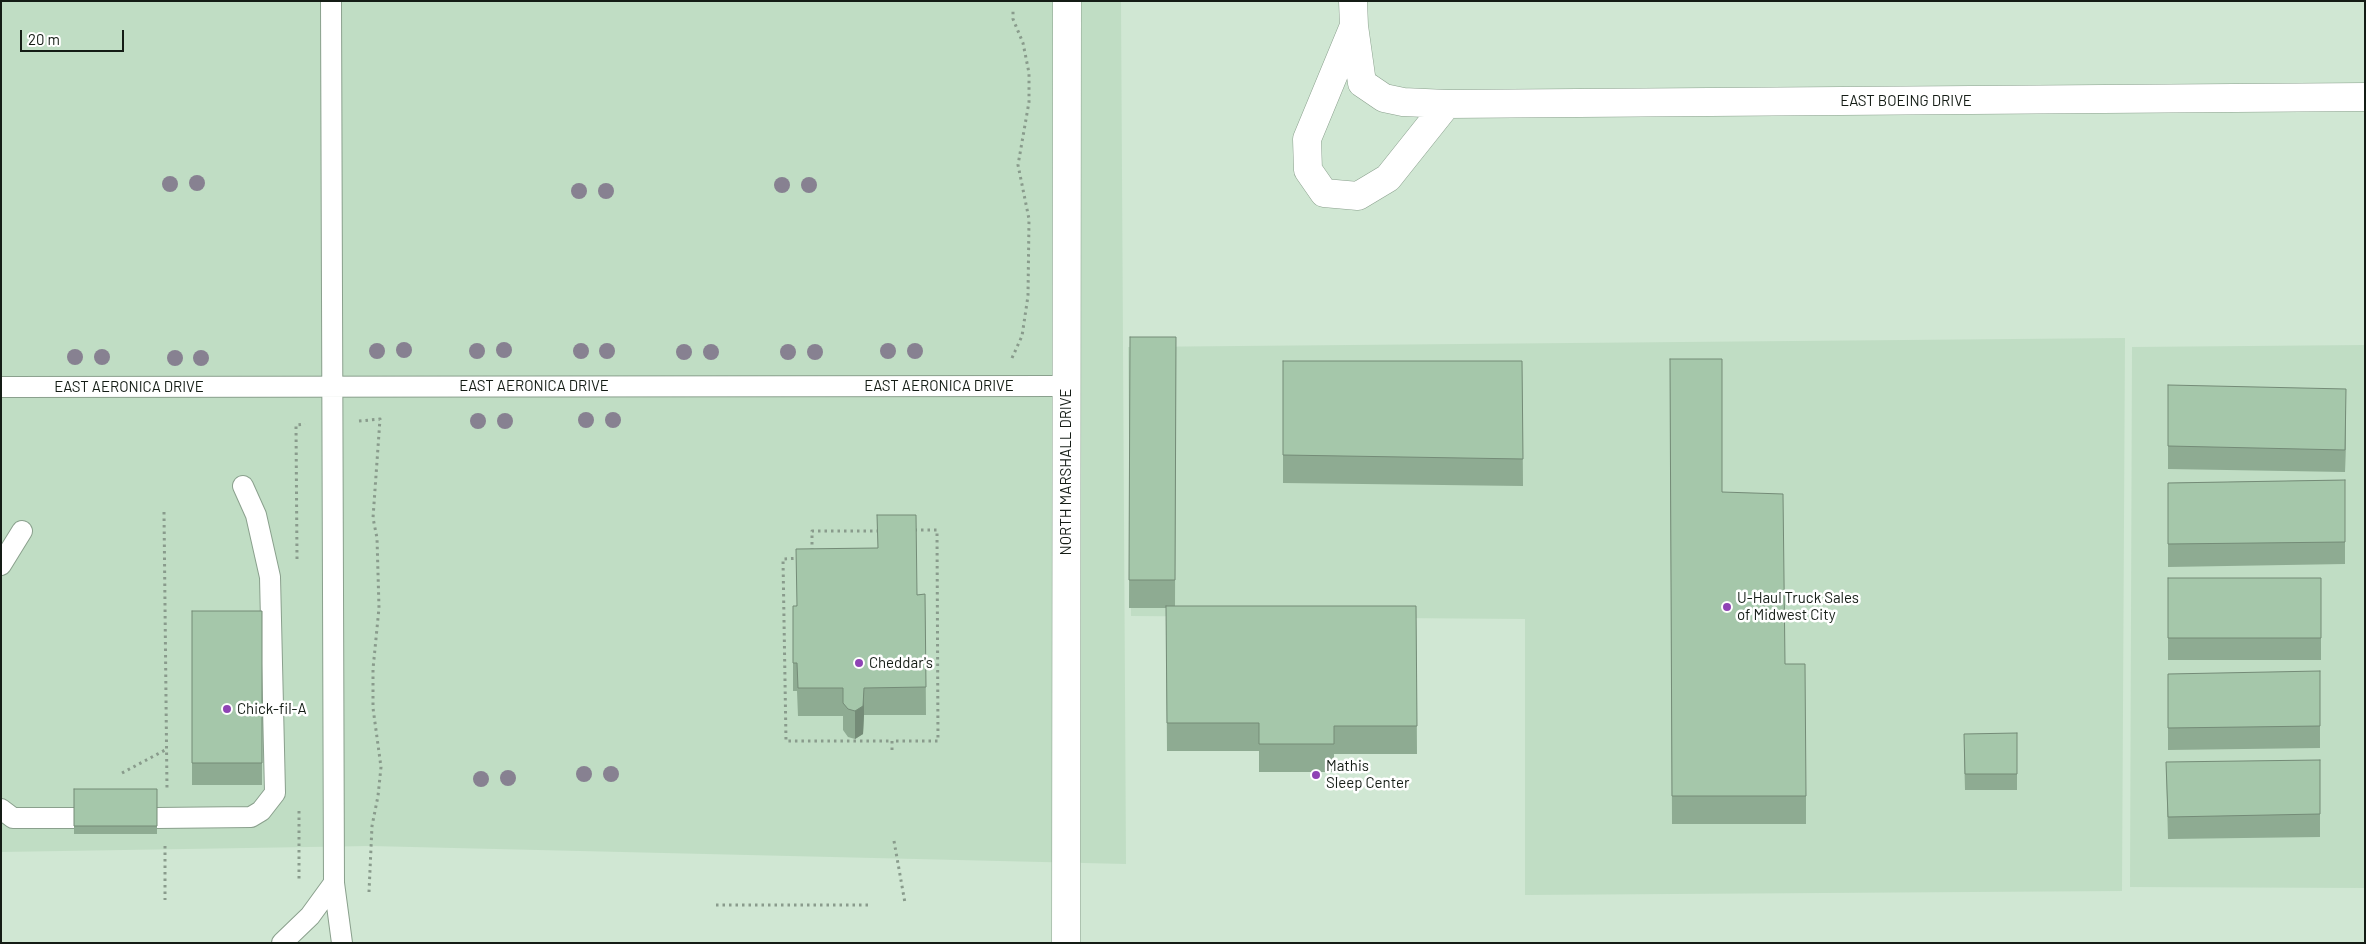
<!DOCTYPE html>
<style>
body{margin:0}
#map{position:relative;width:2366px;height:944px;overflow:hidden;background:#d0e7d3;font-family:Barlow,sans-serif}
canvas{display:block}
.frame{position:absolute;inset:0;border:2px solid #141c15;pointer-events:none}
.scale{position:absolute;left:20px;top:30px;width:104px;height:22px;box-sizing:border-box;border:2px solid #141c15;border-top:0;padding-left:6px;font-size:15px;line-height:18px;white-space:nowrap;color:#141c15;-webkit-text-stroke:4px #fff;paint-order:stroke}
</style>
<div id="map">
<canvas width="2366" height="944"></canvas>
<div class="frame"></div>
<div class="scale">20 m</div>
</div>
<script>
const ctx = document.querySelector('canvas').getContext('2d');
ctx.lineJoin = 'round';
function fill(path, color) {
  ctx.fillStyle = color;
  ctx.fill(path, 'evenodd');
}
function shape(rows) {
  const path = new Path2D();
  for (const r of rows) {
    path.moveTo(r[0], r[1]);
    for (let i = 2; i < r.length; i += 2) path.lineTo(r[i], r[i + 1]);
  }
  return path;
}
function trace(path, color, width, dash) {
  ctx.strokeStyle = color;
  ctx.lineWidth = width;
  ctx.lineCap = dash ? 'butt' : 'round';
  ctx.setLineDash(dash || []);
  ctx.stroke(path);
}
function write(font, color, halo, rows, align = 'center') {
  ctx.font = font + ' Barlow,sans-serif';
  ctx.lineWidth = 5;
  ctx.setLineDash([]);
  ctx.textBaseline = 'middle';
  ctx.strokeStyle = halo;
  ctx.fillStyle = color;
  for (const [text, x, y, turn = 0] of rows) {
    ctx.save();
    ctx.translate(x, y);
    ctx.rotate((+turn || 0) * Math.PI / 180);
    ctx.textAlign = isNaN(turn) ? turn : align;
    if (halo) ctx.strokeText(text, 0, 0);
    ctx.fillText(text, 0, 0);
    ctx.restore();
  }
}
fill(shape([
 [1,1,1121,1,1126,864,370,846,1,852],
 [2125,338,2122,891,1525,895,1525,619,1131,616,1128,347],
 [2365,345,2365,888,2130,887,2132,347]
]), '#c0ddc4');
const service = shape([
 [331,1,334,883,342,943],
 [1,387,1066,386],
 [1,565,22,531],
 [1,809,13,818,74,818],
 [157,818,251,817,261,811,275,793,270,577,256,515,243,486],
 [282,943,310,916,334,883]
]);
const minor = shape([
 [1353,1,1354,26,1362,83,1384,98,1403,102,1447,104,2365,97],
 [1353,28,1307,139,1308,170,1324,193,1358,196,1388,178,1447,104],
 [1066,943,1067,1]
]);
trace(service, '#8aa08d', 22);
trace(minor, '#8aa08d', 29);
trace(shape([
 [1012,358,1022,336,1028,296,1029,219,1018,165,1029,102,1029,73,1023,43,1013,19,1013,11],
 [359,421,380,419,373,518,377,538,379,608,373,669,373,708,381,767,378,796,372,826,369,892],
 [164,512,167,790],
 [812,551,812,531,881,531],
 [800,558,783,559,786,741,892,741],
 [297,559,296,425,305,424],
 [892,750,892,741,938,741,937,530,912,530],
 [122,773,167,749],
 [299,811,299,882],
 [894,841,905,903],
 [165,846,165,900],
 [716,905,868,905]
]), '#899b8c', 3, [2.5, 4]);
trace(service, '#fff', 20);
trace(minor, '#fff', 28);
ctx.fillStyle = '#878191';
for (const [x, y] of [
 [197,183],
 [170,184],
 [782,185],
 [809,185],
 [579,191],
 [606,191],
 [404,350],
 [504,350],
 [377,351],
 [477,351],
 [581,351],
 [607,351],
 [888,351],
 [915,351],
 [684,352],
 [711,352],
 [788,352],
 [815,352],
 [75,357],
 [102,357],
 [175,358],
 [201,358],
 [586,420],
 [613,420],
 [478,421],
 [505,421],
 [584,774],
 [611,774],
 [508,778],
 [481,779]
]) {
  ctx.beginPath();
  ctx.arc(x, y, 8, 0, 2 * Math.PI);
  ctx.fill();
}
fill(shape([
 [1130,337,1176,337,1175,606,1416,606,1417,754,1334,754,1334,772,1259,772,1259,751,1167,751,1166,608,1129,608],
 [1670,359,1722,492,1785,664,1806,796,1806,824,1672,824],
 [1283,361,1522,361,1523,486,1283,483],
 [2168,385,2346,411,2345,472,2168,469],
 [2345,480,2345,564,2168,567,2168,483],
 [877,515,917,595,925,594,926,715,864,715,863,734,855,739,848,737,843,730,843,716,798,716,797,691,793,691,793,606,796,606,878,548],
 [2168,578,2321,578,2321,660,2168,660],
 [192,611,262,611,262,785,192,785],
 [2168,674,2320,726,2320,748,2168,750],
 [2017,733,2017,790,1965,790,1964,749],
 [2166,762,2320,814,2320,837,2168,839],
 [74,789,157,789,157,834,74,834]
]), '#8eab92');
fill(shape([
 [2346,389,2346,411,2345,472,2345,450],
 [864,688,864,715,863,734,855,739,855,711]
]), '#748b77');
const building = shape([
 [1130,337,1176,337,1175,580,1129,580,1130,337],
 [1670,359,1722,359,1722,492,1783,494,1785,664,1805,664,1806,796,1672,796,1670,359],
 [1283,361,1522,361,1523,459,1283,455,1283,361],
 [2168,385,2346,389,2345,450,2168,446,2168,385],
 [2345,480,2345,542,2168,544,2168,483,2345,480],
 [877,515,916,515,917,595,925,594,926,687,864,688,863,706,855,711,848,709,843,703,843,688,798,688,797,663,793,663,793,606,797,606,796,549,878,548,877,515],
 [2168,578,2321,578,2321,638,2168,638,2168,578],
 [1166,606,1416,606,1417,726,1334,726,1334,744,1259,744,1259,723,1167,723,1166,606],
 [192,611,262,611,262,763,192,763,192,611],
 [2320,671,2320,726,2168,728,2168,674,2320,671],
 [2017,733,2017,774,1965,774,1964,734,2017,733],
 [2320,760,2320,814,2168,817,2166,762,2320,760],
 [74,789,157,789,157,826,74,826,74,789]
]);
fill(building, '#a5c7aa');
trace(building, '#748b77', 1);
for (const [x, y, r, color] of [
 [1727,607,5,"#8f43b5"],
 [859,663,5,"#8f43b5"],
 [227,709,5,"#8f43b5"],
 [1316,775,5,"#8f43b5"]
]) {
  const dot = new Path2D();
  dot.arc(x, y, r, 0, 2 * Math.PI);
  ctx.fillStyle = color;
  ctx.fill(dot);
  trace(dot, '#fff', 2);
}
write('15px', '#141c15', '#fff', [
 ["EAST BOEING DRIVE",1906,101],
 ["EAST AERONICA DRIVE",534,386],
 ["EAST AERONICA DRIVE",939,386],
 ["EAST AERONICA DRIVE",129,387],
 ["NORTH MARSHALL DRIVE",1066,472,-90]
]);
write('15px', '#141c15', '#fff', [
 ["U-Haul Truck Sales",1737,598],
 ["of Midwest City",1737,615],
 ["Cheddar's",869,663],
 ["Chick-fil-A",237,709],
 ["Mathis",1326,766],
 ["Sleep Center",1326,783]
], 'left');
</script>
